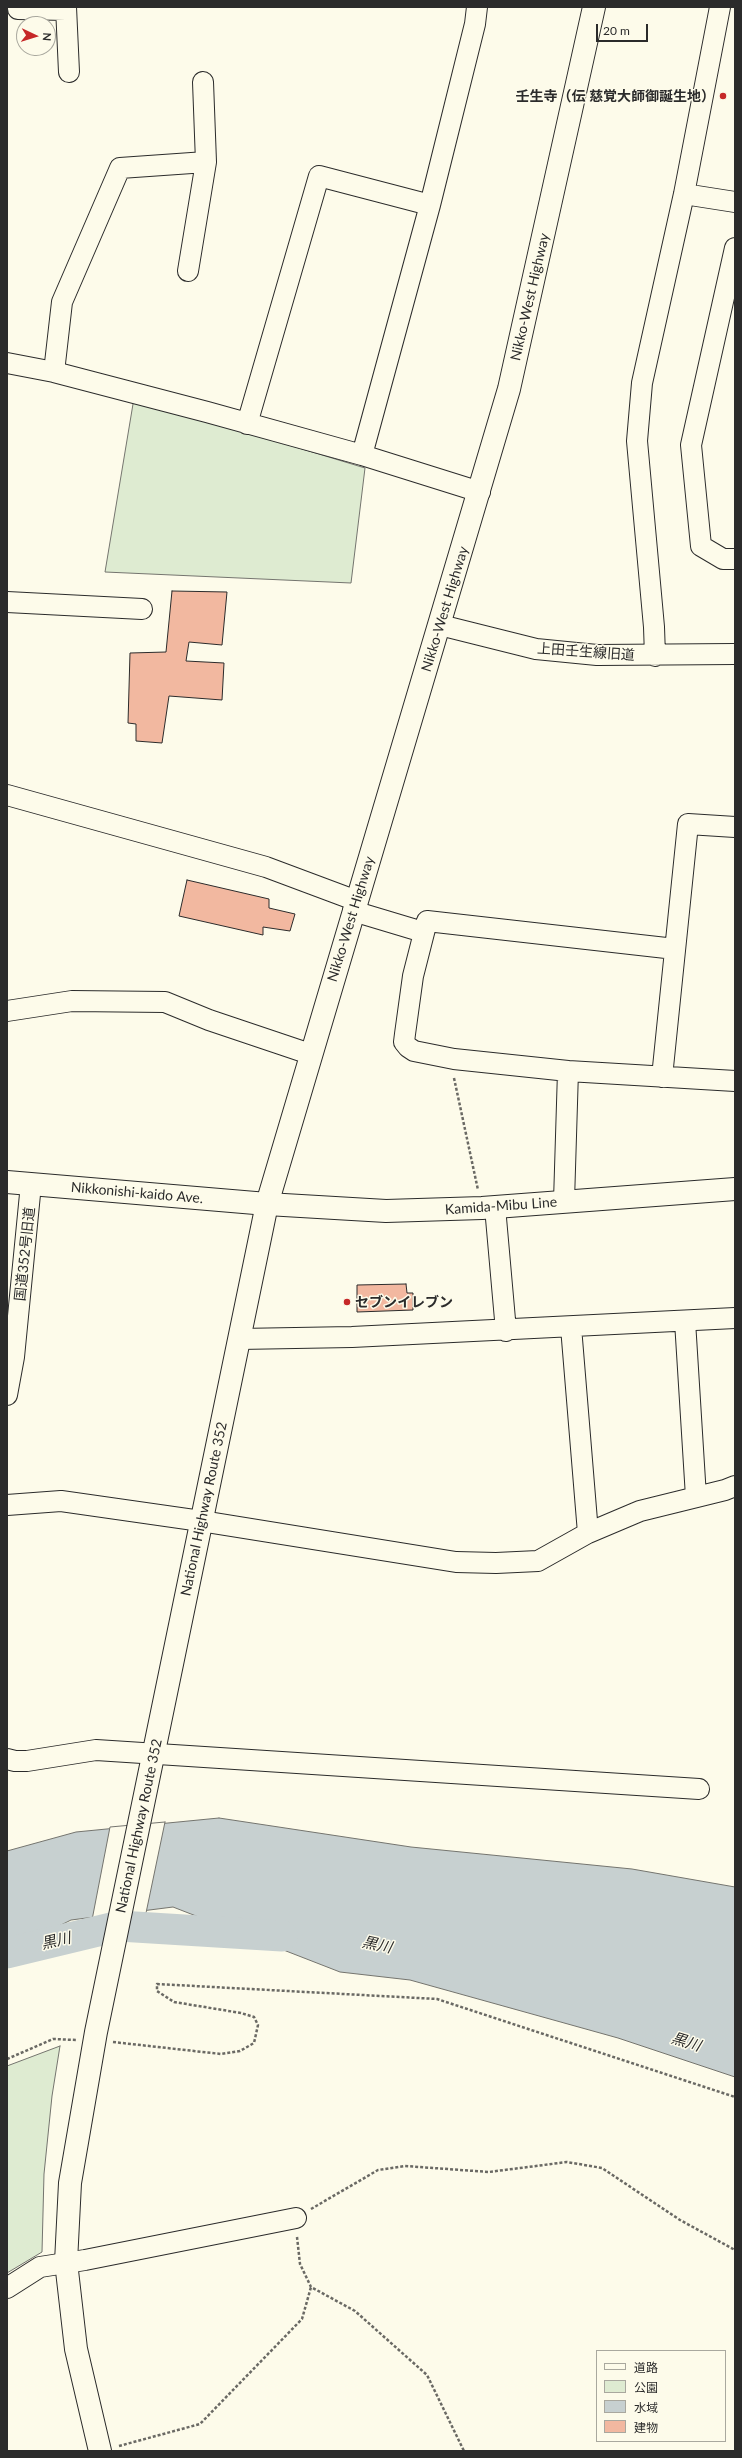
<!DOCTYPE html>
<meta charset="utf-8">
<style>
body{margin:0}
#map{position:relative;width:742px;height:2458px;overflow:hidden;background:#fdfbea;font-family:Lato,"Noto Sans JP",sans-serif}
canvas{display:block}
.frame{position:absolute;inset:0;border:8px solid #2b2b2b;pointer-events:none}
.legend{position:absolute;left:596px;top:2350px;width:130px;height:92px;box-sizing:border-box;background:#fdfbea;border:1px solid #a9a89e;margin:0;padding:5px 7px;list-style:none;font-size:12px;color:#2b2b2b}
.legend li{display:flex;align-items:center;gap:8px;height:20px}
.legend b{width:20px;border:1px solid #a9a89e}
.north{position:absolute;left:16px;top:16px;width:40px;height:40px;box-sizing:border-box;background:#fdfbea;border:1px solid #a9a89e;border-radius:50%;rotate:94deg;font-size:11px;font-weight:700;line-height:16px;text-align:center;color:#2b2b2b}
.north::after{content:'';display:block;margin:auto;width:14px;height:18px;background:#c62828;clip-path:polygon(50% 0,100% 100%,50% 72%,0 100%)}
.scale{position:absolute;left:596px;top:24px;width:52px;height:18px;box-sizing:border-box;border:2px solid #2b2b2b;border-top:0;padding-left:5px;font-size:12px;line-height:14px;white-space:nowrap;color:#2b2b2b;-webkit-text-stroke:3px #fdfbea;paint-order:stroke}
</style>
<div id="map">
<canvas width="742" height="2458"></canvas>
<div class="frame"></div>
<ul class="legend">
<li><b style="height:5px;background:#fdfbea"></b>道路</li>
<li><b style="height:11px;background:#deebd1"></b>公園</li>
<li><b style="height:11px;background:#c7d0d0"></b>水域</li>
<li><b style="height:11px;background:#f2b8a0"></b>建物</li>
</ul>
<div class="north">N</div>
<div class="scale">20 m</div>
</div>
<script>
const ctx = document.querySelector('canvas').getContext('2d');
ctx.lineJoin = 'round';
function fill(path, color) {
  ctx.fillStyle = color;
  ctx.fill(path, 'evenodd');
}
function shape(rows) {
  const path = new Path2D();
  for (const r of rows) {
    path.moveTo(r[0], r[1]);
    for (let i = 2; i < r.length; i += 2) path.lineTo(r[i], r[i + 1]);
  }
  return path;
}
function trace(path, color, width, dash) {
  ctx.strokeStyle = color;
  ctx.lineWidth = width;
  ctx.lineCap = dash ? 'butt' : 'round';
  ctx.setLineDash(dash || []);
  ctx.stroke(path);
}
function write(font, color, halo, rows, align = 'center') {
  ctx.font = font + ' Lato,"Noto Sans JP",sans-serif';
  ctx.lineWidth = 3;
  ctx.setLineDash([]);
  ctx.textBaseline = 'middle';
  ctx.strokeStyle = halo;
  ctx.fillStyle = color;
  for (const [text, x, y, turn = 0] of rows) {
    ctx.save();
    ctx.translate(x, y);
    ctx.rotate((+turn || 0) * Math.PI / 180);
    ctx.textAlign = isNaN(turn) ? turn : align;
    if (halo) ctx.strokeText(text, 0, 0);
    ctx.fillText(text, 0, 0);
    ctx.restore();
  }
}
const green = shape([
 [134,398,365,468,351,583,105,572,134,398],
 [60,2046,52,2096,44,2174,42,2252,7,2273,7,2066,60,2046]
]);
fill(green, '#deebd1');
trace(green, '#74746e', 1);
const water = shape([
 [219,1818,411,1847,632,1869,735,1887,735,2077,618,2038,410,1980,340,1972,173,1907,71,1920,7,1952,7,1851,76,1832,219,1818]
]);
fill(water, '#c7d0d0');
trace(water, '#74746e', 1);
const pier = shape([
 [165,1822,146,1913,92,1920,110,1827,165,1822]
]);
fill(pier, '#fdfbea');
trace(pier, '#74746e', 1);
trace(shape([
 [7,1953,119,1926,282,1936]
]), '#c7d0d0', 31);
const building = shape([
 [172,591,227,592,222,645,189,642,186,661,224,663,222,700,169,696,162,743,136,741,136,724,128,723,130,653,166,652,172,591],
 [187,880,269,899,269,908,295,914,290,931,263,927,263,935,179,916,187,880],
 [406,1284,407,1293,413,1293,413,1310,357,1312,357,1285,406,1284]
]);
fill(building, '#f2b8a0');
trace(building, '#2b2b2b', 1);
const minor = shape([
 [18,7,18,9,66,10],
 [66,7,69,72],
 [684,194,735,202],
 [735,248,691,445,701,546,723,559,735,559],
 [188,271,206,162],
 [7,363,54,372,207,412,362,455,480,492],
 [54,372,62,302,120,168,206,162,203,82],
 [247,424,319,176,430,205],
 [362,455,430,205,475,24,477,7],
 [7,602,142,609],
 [440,625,536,649,597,655,735,654],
 [655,656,654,627,637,441,642,383,684,194,720,7],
 [7,795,266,867,357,901],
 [353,911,423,932],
 [7,1011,72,1001,165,1002,209,1020,310,1054],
 [568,1071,454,1059,414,1051,408,1047,404,1042,405,1034,413,976,427,921,675,949],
 [662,1077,688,824,735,827],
 [564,1201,568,1071,735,1081],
 [495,1207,506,1331],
 [685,1321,696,1497],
 [571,1327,588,1533],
 [239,1339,352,1337,735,1318],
 [7,1395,14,1357,31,1184],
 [7,1505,61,1501,201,1521,456,1562,496,1563,538,1561,588,1533,640,1511,725,1490,735,1486],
 [7,1759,15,1761,27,1761,96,1750,699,1789],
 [7,2288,40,2267,85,2260,296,2218]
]);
const major = shape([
 [7,1182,267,1204,386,1211,482,1208,735,1189]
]);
const highway = shape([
 [100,2451,76,2349,66,2262,70,2183,96,2032,267,1204,509,389,594,7]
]);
trace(minor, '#2b2b2b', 22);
trace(major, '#2b2b2b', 24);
trace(highway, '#2b2b2b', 24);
trace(shape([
 [454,1078,478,1190],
 [113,2042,221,2054,240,2051,254,2043,258,2025,254,2017,241,2013,174,2002,157,1991,157,1984,437,1999,735,2097],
 [7,2059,53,2039,76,2040],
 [311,2209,378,2170,405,2166,489,2172,567,2162,602,2168,680,2220,735,2250],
 [297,2237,300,2264,311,2287,355,2311,427,2375,464,2451],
 [119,2446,200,2424,302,2319,311,2287]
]), '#6a6964', 2.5, [3, 2]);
trace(minor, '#fdfbea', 20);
trace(major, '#fdfbea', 22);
trace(highway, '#fdfbea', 22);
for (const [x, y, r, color] of [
 [723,96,4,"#c62828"],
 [347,1302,4,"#c62828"]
]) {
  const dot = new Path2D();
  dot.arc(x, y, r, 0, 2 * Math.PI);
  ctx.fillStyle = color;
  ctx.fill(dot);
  trace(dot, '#fdfbea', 1.5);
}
write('bold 14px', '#2b2b2b', '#fdfbea', [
 ["壬生寺（伝 慈覚大師御誕生地）",715,96],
 ["セブンイレブン",355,1302,"left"]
], 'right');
write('14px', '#2b2b2b', '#fdfbea', [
 ["Nikko-West Highway",530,297,-77],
 ["Nikko-West Highway",445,609,-73],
 ["上田壬生線旧道",586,652,4],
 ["Nikko-West Highway",351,919,-73],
 ["Nikkonishi-kaido Ave.",137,1193,5],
 ["Kamida-Mibu Line",501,1206,-4],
 ["国道352号旧道",25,1254,-84],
 ["National Highway Route 352",204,1509,-78],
 ["National Highway Route 352",139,1826,-78]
]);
write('italic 15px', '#2b2b2b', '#fdfbea', [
 ["黒川",56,1941,-13],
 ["黒川",377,1945,12],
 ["黒川",686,2042,17]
]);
</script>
